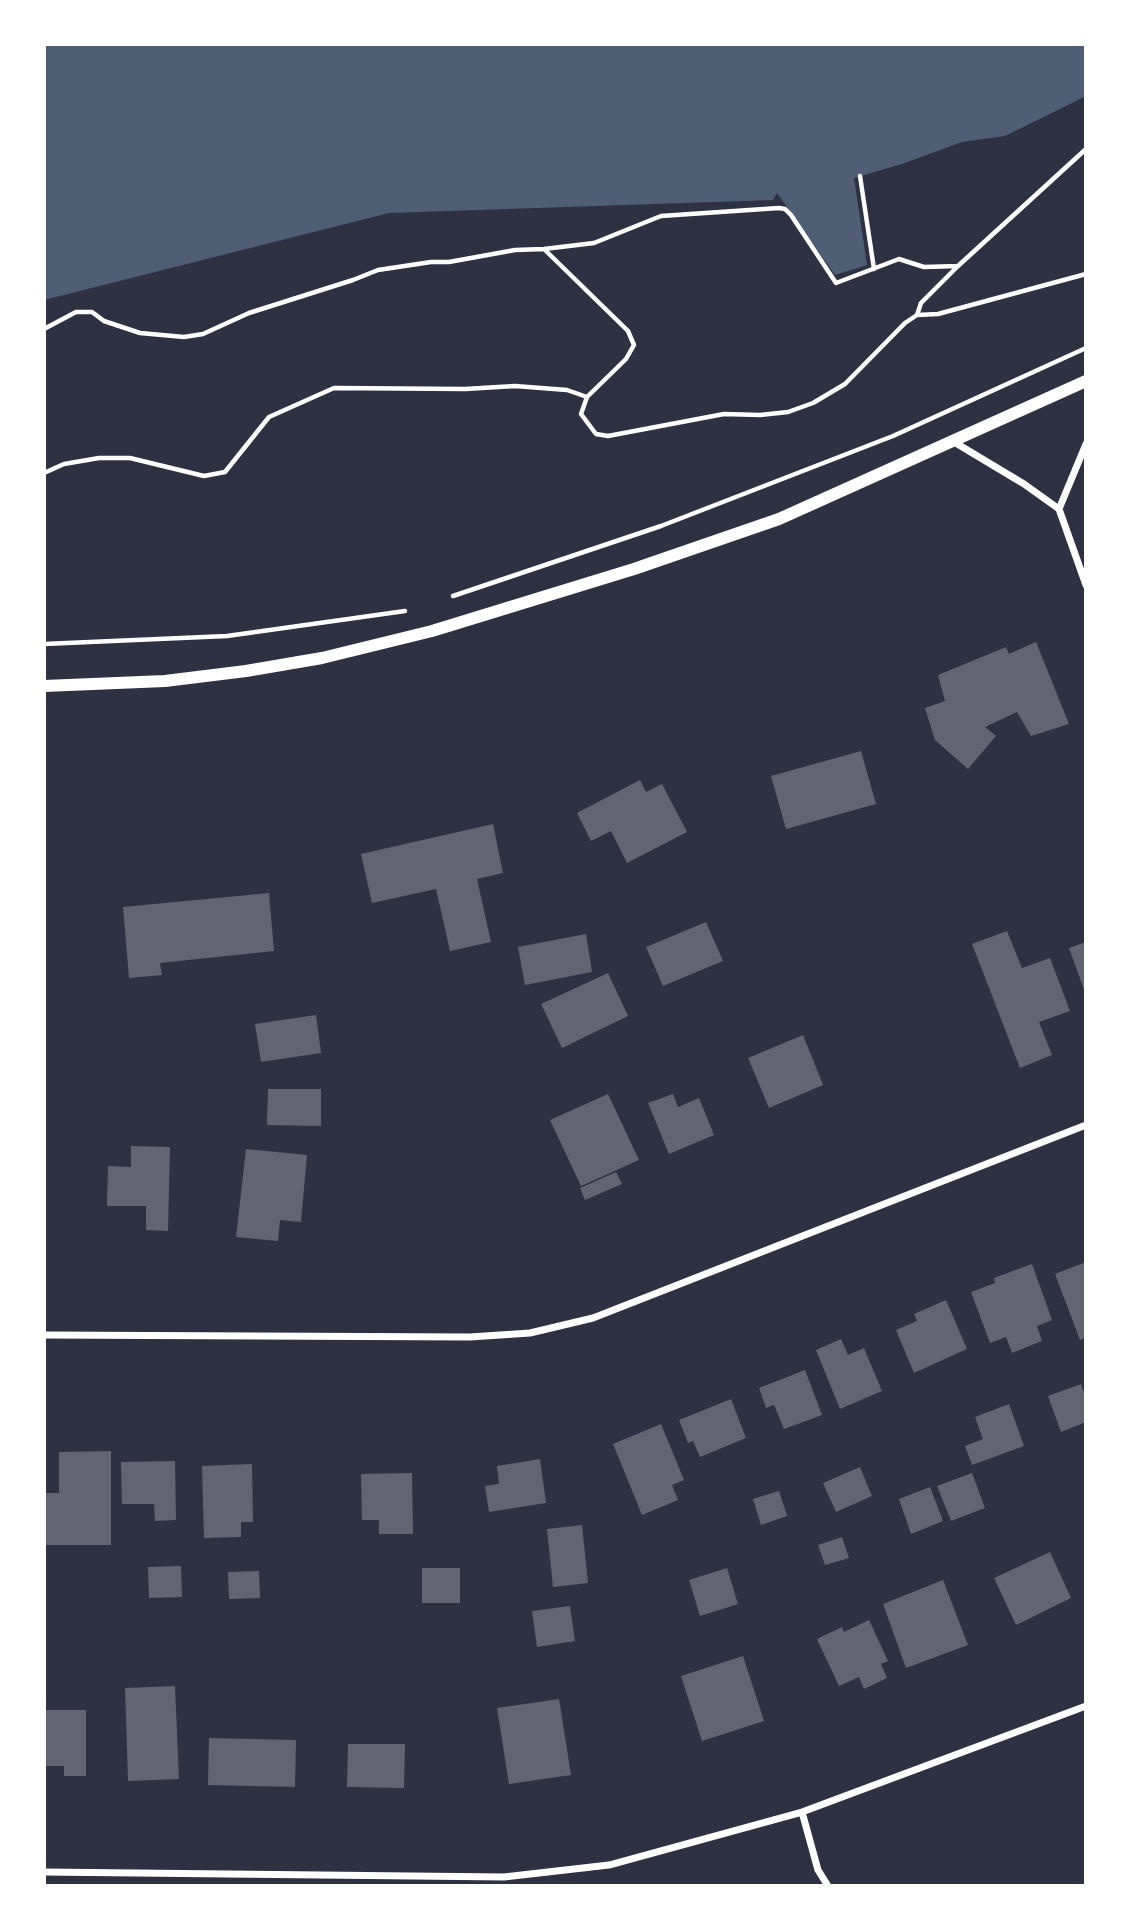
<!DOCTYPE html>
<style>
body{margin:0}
#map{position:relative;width:1130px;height:1930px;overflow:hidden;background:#2d3142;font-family:"Sofia Sans Condensed",sans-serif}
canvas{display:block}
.frame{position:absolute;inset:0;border:46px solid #fff;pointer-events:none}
</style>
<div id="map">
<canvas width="1130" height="1930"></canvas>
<div class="frame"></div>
</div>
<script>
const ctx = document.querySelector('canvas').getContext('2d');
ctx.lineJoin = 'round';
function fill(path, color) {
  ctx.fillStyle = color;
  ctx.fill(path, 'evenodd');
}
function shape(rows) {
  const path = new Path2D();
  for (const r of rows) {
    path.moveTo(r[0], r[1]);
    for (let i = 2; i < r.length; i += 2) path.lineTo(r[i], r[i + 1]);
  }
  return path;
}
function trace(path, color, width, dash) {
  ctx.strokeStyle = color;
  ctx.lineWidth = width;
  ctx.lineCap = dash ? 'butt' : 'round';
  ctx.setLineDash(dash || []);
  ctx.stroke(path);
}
fill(shape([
 [44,44,1086,44,1086,96,1005,136,962,142,902,164,854,178,867,265,835,275,777,193,773,200,389,213,44,300]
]), '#4f5d75');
fill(shape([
 [1036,642,1069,724,1031,736,1017,712,985,727,996,736,968,769,935,740,925,708,945,701,938,675,1006,647,1009,654],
 [861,751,876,804,786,829,771,776],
 [640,780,646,792,662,784,687,832,627,863,611,831,591,841,577,813],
 [493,824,503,873,477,879,491,942,450,951,436,889,372,903,361,854],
 [269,893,274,951,160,963,162,975,129,978,123,907],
 [706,922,723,961,663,986,646,947],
 [1007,931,1022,968,1050,958,1070,1011,1039,1022,1052,1055,1020,1068,972,944],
 [586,934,592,972,525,985,518,947],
 [1086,942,1086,995,1069,948],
 [608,973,628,1016,562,1048,541,1004],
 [316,1015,321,1053,261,1062,255,1024],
 [803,1035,823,1085,769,1108,748,1058],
 [268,1089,321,1089,321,1126,267,1125],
 [608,1094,639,1160,581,1186,550,1120],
 [673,1094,678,1107,699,1098,714,1135,669,1154,648,1103],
 [131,1146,170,1147,168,1231,146,1230,146,1206,107,1206,108,1166,131,1167],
 [246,1149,307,1155,301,1222,280,1220,278,1241,236,1237],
 [616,1172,622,1184,585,1200,580,1188],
 [1086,1262,1086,1337,1080,1340,1055,1274],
 [1032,1264,1052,1320,1037,1326,1042,1341,1012,1353,1006,1337,990,1343,971,1292,995,1283,994,1278],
 [946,1300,967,1349,914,1373,896,1330,917,1321,914,1314],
 [841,1339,848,1355,864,1348,882,1391,840,1409,816,1350],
 [805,1370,822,1415,784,1429,774,1405,766,1408,759,1388],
 [1081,1384,1086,1399,1086,1422,1061,1432,1048,1396],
 [731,1399,746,1438,700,1457,693,1441,688,1443,679,1420],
 [1009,1404,1024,1446,972,1465,965,1446,983,1439,975,1417],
 [661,1424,684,1480,672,1485,678,1500,642,1515,613,1444],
 [111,1451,111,1545,44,1545,44,1493,59,1493,59,1452],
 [540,1459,546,1503,489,1512,485,1486,499,1484,497,1466],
 [175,1461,176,1520,155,1521,154,1504,122,1504,121,1462],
 [252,1464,253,1522,241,1522,241,1537,204,1538,202,1466],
 [860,1467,872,1496,836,1512,823,1483],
 [412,1473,413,1534,379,1534,379,1520,362,1520,361,1474],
 [972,1473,985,1508,951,1521,937,1486],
 [930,1487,943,1521,911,1534,899,1499],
 [779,1491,787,1516,761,1525,753,1499],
 [582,1525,588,1583,553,1587,547,1529],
 [842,1537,849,1558,825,1565,818,1545],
 [1050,1552,1071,1598,1016,1625,994,1578],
 [181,1566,182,1597,149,1598,148,1567],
 [422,1568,460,1568,460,1603,422,1603],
 [727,1568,738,1604,700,1616,689,1580],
 [259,1571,260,1598,229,1599,228,1572],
 [943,1580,968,1645,906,1668,883,1604],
 [570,1606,575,1641,537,1647,532,1611],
 [869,1620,888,1661,881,1664,887,1678,864,1689,859,1677,839,1686,817,1639,842,1627,844,1632],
 [743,1656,764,1721,702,1741,681,1676],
 [175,1686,179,1779,128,1781,125,1688],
 [559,1699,571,1775,509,1784,497,1708],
 [44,1710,86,1710,86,1776,64,1776,64,1766,44,1766],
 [209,1738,296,1740,295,1787,208,1785],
 [348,1744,405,1744,404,1788,347,1787]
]), '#626471');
trace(shape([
 [1086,149,958,266,921,303,917,315,938,314,1086,274],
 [860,176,874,269],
 [544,249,594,243,661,216,779,208,785,209,791,215,836,283,899,259,924,267,958,266],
 [44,329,76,312,92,312,104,321,140,333,184,337,203,334,249,313,353,280,378,270,431,262,449,262,515,250,544,249,628,331,634,345,626,359,587,397,581,414,596,434,608,436,724,414,760,415,788,412,813,403,845,384,905,323,917,315],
 [44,473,64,464,99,458,130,458,204,476,225,472,269,417,334,388,465,389,515,386,567,390,587,397],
 [453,596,661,526,893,436,1086,348],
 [44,644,227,636,405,611]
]), '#fff', 4.5);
trace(shape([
 [954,442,1024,484,1059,509,1086,585],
 [1059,509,1086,444],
 [44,1335,470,1337,530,1333,593,1318,1086,1125],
 [802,1812,818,1870,828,1886],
 [44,1872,504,1877,609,1865,802,1812,1086,1706]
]), '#fff', 7);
trace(shape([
 [44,686,165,681,246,671,322,658,432,631,634,569,779,519,1086,381]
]), '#fff', 12);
</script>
